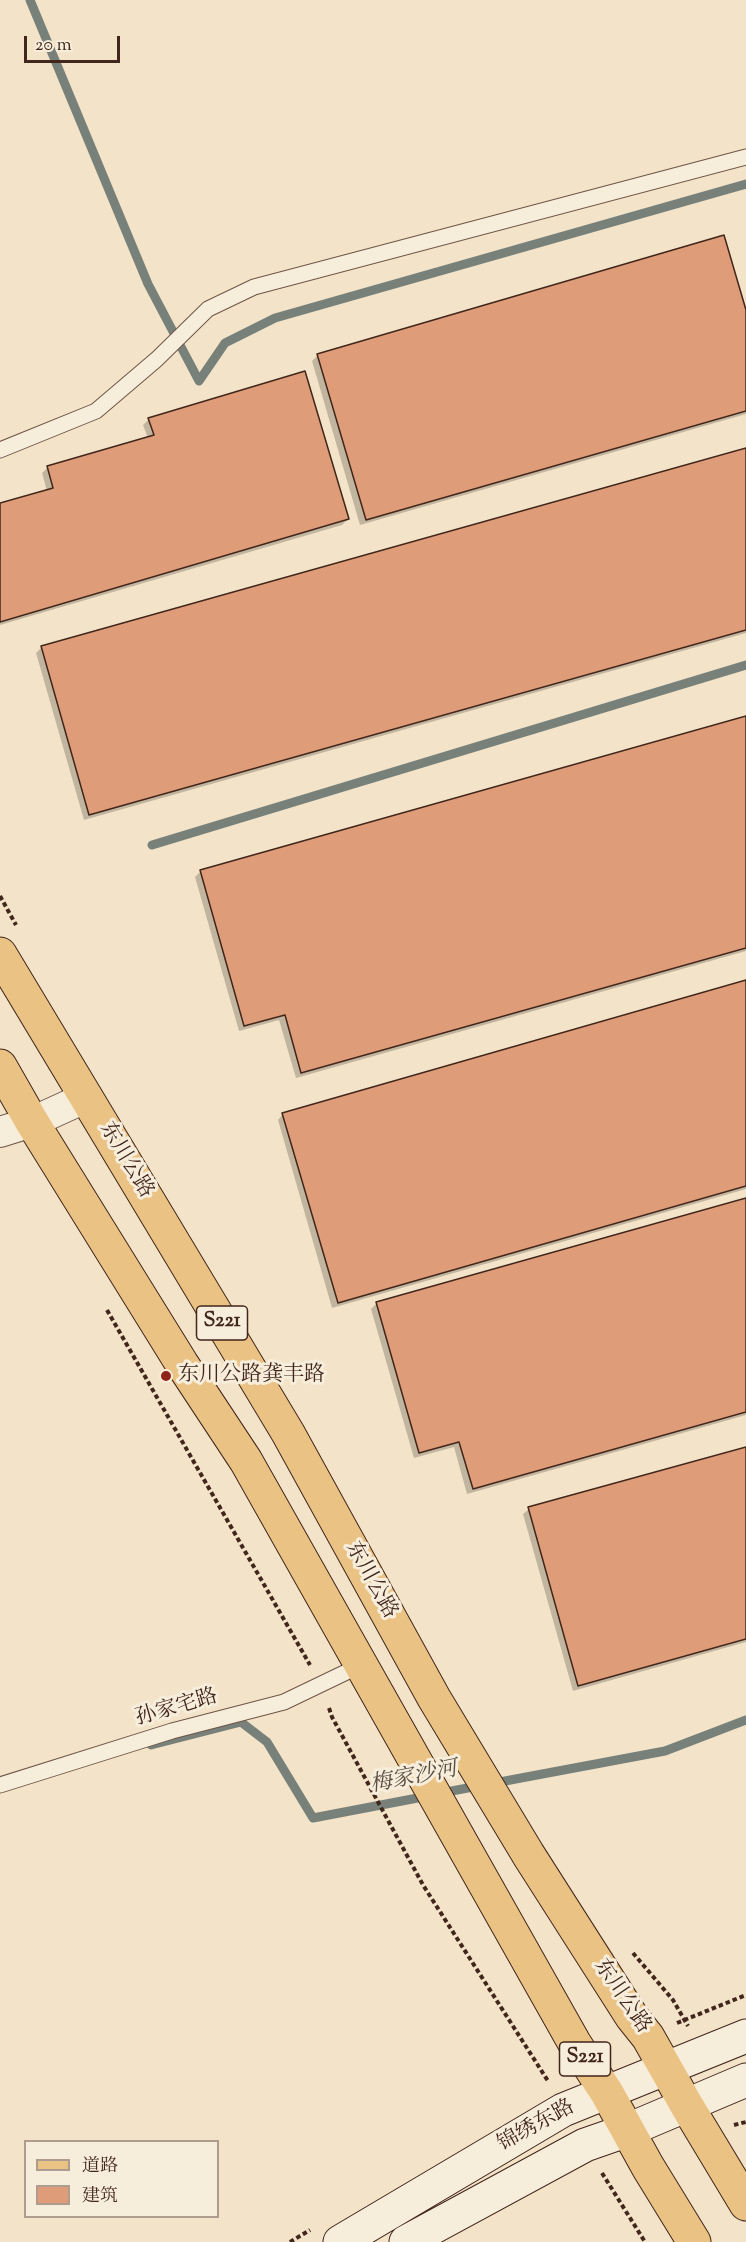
<!DOCTYPE html>
<meta charset="utf-8">
<style>
body{margin:0}
#map{position:relative;width:746px;height:2242px;overflow:hidden;background:#f3e3c8;font-family:"Sorts Mill Goudy","Noto Serif SC",serif}
canvas{display:block}
.legend{position:absolute;left:24px;top:2140px;width:195px;height:78px;box-sizing:border-box;background:#f7eddb;border:2px solid #ae9d8e;margin:0;padding:8px 10px;list-style:none;font-size:18px;color:#41261b}
.legend li{display:flex;align-items:center;gap:12px;height:30px}
.legend b{width:30px;border:2px solid #ae9d8e}
.scale{position:absolute;left:24px;top:36px;width:96px;height:27px;box-sizing:border-box;border:3px solid #41261b;border-top:0;padding-left:8px;font-size:18px;line-height:21px;white-space:nowrap;color:#41261b;-webkit-text-stroke:4px #f7eddb;paint-order:stroke}
</style>
<div id="map">
<canvas width="746" height="2242"></canvas>
<ul class="legend">
<li><b style="height:8px;background:#eac284"></b>道路</li>
<li><b style="height:16px;background:#de9c78"></b>建筑</li>
</ul>
<div class="scale">20 m</div>
</div>
<script>
const ctx = document.querySelector('canvas').getContext('2d');
ctx.lineJoin = 'round';
function fill(path, color) {
  ctx.fillStyle = color;
  ctx.fill(path, 'evenodd');
}
function shape(rows) {
  const path = new Path2D();
  for (const r of rows) {
    path.moveTo(r[0], r[1]);
    for (let i = 2; i < r.length; i += 2) path.lineTo(r[i], r[i + 1]);
  }
  return path;
}
function trace(path, color, width, dash) {
  ctx.strokeStyle = color;
  ctx.lineWidth = width;
  ctx.lineCap = dash ? 'butt' : 'round';
  ctx.setLineDash(dash || []);
  ctx.stroke(path);
}
function write(font, color, halo, rows, align = 'center') {
  ctx.font = font + ' "Sorts Mill Goudy","Noto Serif SC",serif';
  ctx.lineWidth = 6;
  ctx.setLineDash([]);
  ctx.textBaseline = 'middle';
  ctx.strokeStyle = halo;
  ctx.fillStyle = color;
  for (const [text, x, y, turn = 0] of rows) {
    ctx.save();
    ctx.translate(x, y);
    ctx.rotate((+turn || 0) * Math.PI / 180);
    ctx.textAlign = isNaN(turn) ? turn : align;
    if (halo) ctx.strokeText(text, 0, 0);
    ctx.fillText(text, 0, 0);
    ctx.restore();
  }
}
fill(shape([
 [746,316,746,414,360,525,312,361,318,355],
 [149,419,348,519,342,525,0,625,0,505,47,491,42,473,48,467,148,438,143,425],
 [746,449,746,633,84,820,36,653,42,647],
 [746,717,746,951,296,1078,279,1020,239,1031,195,877,201,871],
 [746,982,746,1189,332,1308,278,1120,283,1114],
 [746,1199,746,1415,467,1494,454,1447,414,1458,371,1309,377,1303],
 [746,1448,746,1642,573,1691,523,1514,529,1509]
]), '#0003');
trace(shape([
 [30,0,148,284,199,381,225,343,275,318,746,184],
 [152,845,746,665],
 [151,1745,241,1722,267,1742,313,1818,428,1796],
 [441,1793,665,1751,746,1720]
]), '#77817a', 9);
const building = shape([
 [724,235,746,310,746,411,366,520,317,354,724,235],
 [305,371,349,519,0,622,0,503,53,488,47,466,154,435,148,418,305,371],
 [746,448,746,630,89,815,41,646,746,448],
 [746,716,746,948,301,1073,285,1015,244,1026,200,870,746,716],
 [746,980,746,1186,338,1303,282,1113,746,980],
 [746,1198,746,1412,473,1489,459,1442,419,1453,376,1302,746,1198],
 [746,1447,746,1639,578,1686,528,1507,746,1447]
]);
fill(building, '#de9c78');
trace(building, '#41261b', 1.5);
const lane = shape([
 [0,450,96,411,157,359,208,309,254,287,746,157],
 [0,1785,172,1731,284,1702,361,1665]
]);
const street = shape([
 [0,1132,32,1122,87,1097]
]);
const secondary = shape([
 [340,2242,563,2110,746,2036],
 [406,2242,585,2145,628,2130,746,2080]
]);
const primary = shape([
 [0,954,288,1433,434,1698,528,1854,632,2017,648,2037,687,2106,746,2204],
 [0,1066,32,1122,182,1364,246,1461,575,2044,607,2093,648,2167,694,2242]
]);
trace(lane, '#6e5546', 17);
trace(street, '#6e5546', 32);
trace(secondary, '#41261b', 35);
trace(primary, '#41261b', 35);
trace(shape([
 [0,896,16,925],
 [107,1310,310,1665],
 [329,1708,332,1717,423,1885,548,2081],
 [633,1953,673,2000,688,2026],
 [677,2023,746,1995],
 [734,2125,746,2122],
 [602,2173,645,2242],
 [290,2242,310,2230]
]), '#41261b', 4, [4.5, 3]);
trace(lane, '#f7eddb', 15);
trace(street, '#f7eddb', 30);
trace(secondary, '#f7eddb', 33);
trace(primary, '#eac284', 33);
for (const [x, y, r, color] of [
 [166,1376,6,"#8f2418"]
]) {
  const dot = new Path2D();
  dot.arc(x, y, r, 0, 2 * Math.PI);
  ctx.fillStyle = color;
  ctx.fill(dot);
  trace(dot, '#f7eddb', 2);
}
for (const [x, y, w] of [
 [222,1323,51],
 [585,2059,51]
]) {
  const box = new Path2D();
  box.roundRect(x - w / 2, y - 17, w, 34, 4.5);
  ctx.fillStyle = '#f7eddb';
  ctx.fill(box);
  trace(box, '#41261b', 1.5);
}
write('bold 20px', '#41261b', null, [
 ["S221",222,1323],
 ["S221",585,2059]
]);
write('21px', '#41261b', '#f7eddb', [
 ["东川公路",125,1161,59],
 ["东川公路",370,1581,61],
 ["孙家宅路",177,1709,-16],
 ["东川公路",621,1997,56],
 ["锦绣东路",537,2127,-29]
]);
write('21px', '#41261b', '#f7eddb', [
 ["东川公路龚丰路",178,1376]
], 'left');
write('italic 22px', '#584c42', '#f7eddb', [
 ["梅家沙河",414,1779,-11]
]);
</script>
